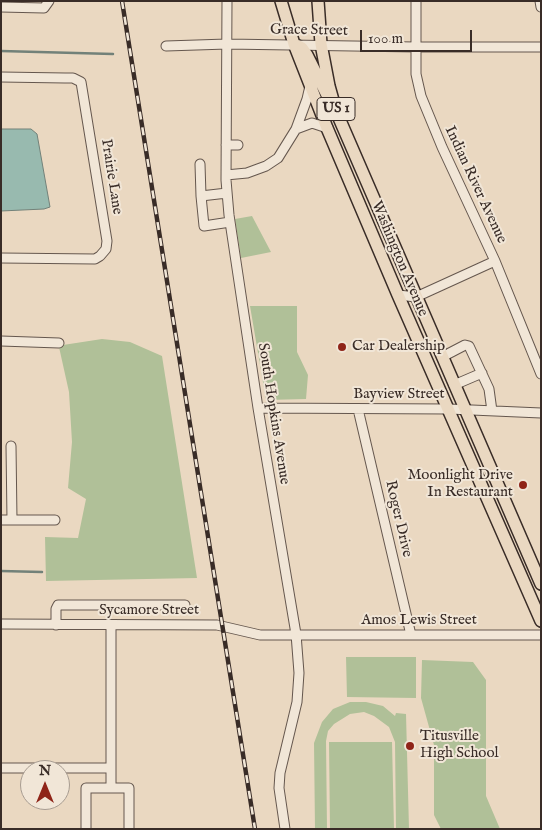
<!DOCTYPE html>
<style>
body{margin:0}
#map{position:relative;width:542px;height:830px;overflow:hidden;background:#ead8c1;font-family:"IM FELL English",serif}
canvas{display:block}
.frame{position:absolute;inset:0;border:2px solid #392c27;pointer-events:none}
.north{position:absolute;left:20px;top:760px;width:50px;height:50px;box-sizing:border-box;background:#f1e6d7;border:1px solid #a79c91;border-radius:50%;rotate:0deg;font-size:14px;font-weight:700;line-height:20px;text-align:center;color:#392c27}
.north::after{content:'';display:block;margin:auto;width:18px;height:22px;background:#8f2418;clip-path:polygon(50% 0,100% 100%,50% 72%,0 100%)}
.scale{position:absolute;left:360px;top:30px;width:112px;height:22px;box-sizing:border-box;border:2px solid #392c27;border-top:0;padding-left:6px;font-size:15px;line-height:18px;white-space:nowrap;color:#392c27;-webkit-text-stroke:4px #f1e6d7;paint-order:stroke}
</style>
<div id="map">
<canvas width="542" height="830"></canvas>
<div class="frame"></div>
<div class="north">N</div>
<div class="scale">100 m</div>
</div>
<script>
const ctx = document.querySelector('canvas').getContext('2d');
ctx.lineJoin = 'round';
function fill(path, color) {
  ctx.fillStyle = color;
  ctx.fill(path, 'evenodd');
}
function shape(rows) {
  const path = new Path2D();
  for (const r of rows) {
    path.moveTo(r[0], r[1]);
    for (let i = 2; i < r.length; i += 2) path.lineTo(r[i], r[i + 1]);
  }
  return path;
}
function trace(path, color, width, dash) {
  ctx.strokeStyle = color;
  ctx.lineWidth = width;
  ctx.lineCap = dash ? 'butt' : 'round';
  ctx.setLineDash(dash || []);
  ctx.stroke(path);
}
function write(font, color, halo, rows, align = 'center') {
  ctx.font = font + ' "IM FELL English",serif';
  ctx.lineWidth = 4;
  ctx.setLineDash([]);
  ctx.textBaseline = 'middle';
  ctx.strokeStyle = halo;
  ctx.fillStyle = color;
  for (const [text, x, y, turn = 0] of rows) {
    ctx.save();
    ctx.translate(x, y);
    ctx.rotate((+turn || 0) * Math.PI / 180);
    ctx.textAlign = isNaN(turn) ? turn : align;
    if (halo) ctx.strokeText(text, 0, 0);
    ctx.fillText(text, 0, 0);
    ctx.restore();
  }
}
fill(shape([
 [252,216,271,252,241,258,235,219],
 [250,306,297,306,297,352,308,375,306,399,266,400],
 [102,339,130,342,162,356,197,578,46,581,45,537,78,538,86,499,68,488,72,442,69,392,59,347,63,347,63,345],
 [346,657,416,657,416,698,347,697],
 [422,660,473,662,486,680,486,796,500,829,441,829,434,815,434,745,421,698],
 [350,702,366,702,383,706,395,716,396,713,406,714,409,829,396,829,395,742,389,727,374,716,364,712,350,714,334,724,328,731,326,741,327,829,315,829,314,743,322,722,333,709],
 [329,742,392,742,394,829,330,829]
]), '#b0c098');
const water = shape([
 [1,129,31,129,37,134,50,207,44,209,1,211,1,129]
]);
fill(water, '#98baaf');
trace(water, '#728179', 1);
trace(shape([
 [1,51,113,54],
 [1,571,42,572]
]), '#728179', 2.5);
const minor = shape([
 [227,1,226,180,229,215,258,408,296,634,299,673,297,702,280,773,279,788,285,829],
 [416,1,416,74,421,96,442,147,495,261,541,374],
 [540,1,541,7],
 [1,7,44,8,49,1],
 [166,46,227,44,416,47,541,47],
 [1,77,65,78,73,78,81,82,107,241,106,249,100,256,95,259,1,258],
 [296,129,312,123,327,128],
 [226,145,238,145],
 [200,164,201,196],
 [226,175,247,173,266,166,278,158,296,129,307,99,310,86],
 [227,193,201,196,204,226,230,222],
 [398,295,416,297,495,261],
 [1,341,59,343],
 [442,357,465,345,469,346,489,389,492,411],
 [454,385,482,373],
 [258,408,449,409,541,413],
 [358,409,411,635],
 [11,446,12,520],
 [1,520,55,520],
 [1,624,217,625,260,635,541,635],
 [56,625,56,609,58,605,185,605],
 [1,768,111,768,111,625],
 [111,788,111,768],
 [86,829,86,788,129,788,129,829]
]);
const major = shape([
 [281,1,294,44,327,128,398,295,541,621],
 [318,1,321,44,329,86,336,111,541,584],
 [294,44,302,48,307,55,328,97]
]);
trace(minor, '#65574e', 11);
trace(major, '#392c27', 14);
trace(minor, '#f1e6d7', 9);
trace(major, '#ead8c1', 11);
const rail = shape([
 [122,1,255,829]
]);
trace(rail, '#392c27', 4.5);
trace(rail, '#f1e6d7', 2.5, [8]);
for (const [x, y, r, color] of [
 [342,347,5,"#8f2418"],
 [523,485,5,"#8f2418"],
 [410,746,5,"#8f2418"]
]) {
  const dot = new Path2D();
  dot.arc(x, y, r, 0, 2 * Math.PI);
  ctx.fillStyle = color;
  ctx.fill(dot);
  trace(dot, '#f1e6d7', 2);
}
for (const [x, y, w] of [
 [336,109,38]
]) {
  const box = new Path2D();
  box.roundRect(x - w / 2, y - 11.5, w, 23, 4);
  ctx.fillStyle = '#f1e6d7';
  ctx.fill(box);
  trace(box, '#392c27', 1);
}
write('bold 14px', '#392c27', null, [
 ["US 1",336,109]
]);
write('15px', '#392c27', '#f1e6d7', [
 ["Grace Street",309,31,1],
 ["Prairie Lane",111,177,81],
 ["Indian River Avenue",475,185,65],
 ["Washington Avenue",399,259,67],
 ["Bayview Street",399,395],
 ["South Hopkins Avenue",273,414,81],
 ["Roger Drive",398,519,77],
 ["Sycamore Street",149,611],
 ["Amos Lewis Street",419,621]
]);
write('15px', '#392c27', '#f1e6d7', [
 ["Car Dealership",352,347],
 ["Moonlight Drive",513,476,"right"],
 ["In Restaurant",513,493,"right"],
 ["Titusville",420,737],
 ["High School",420,754]
], 'left');
</script>
